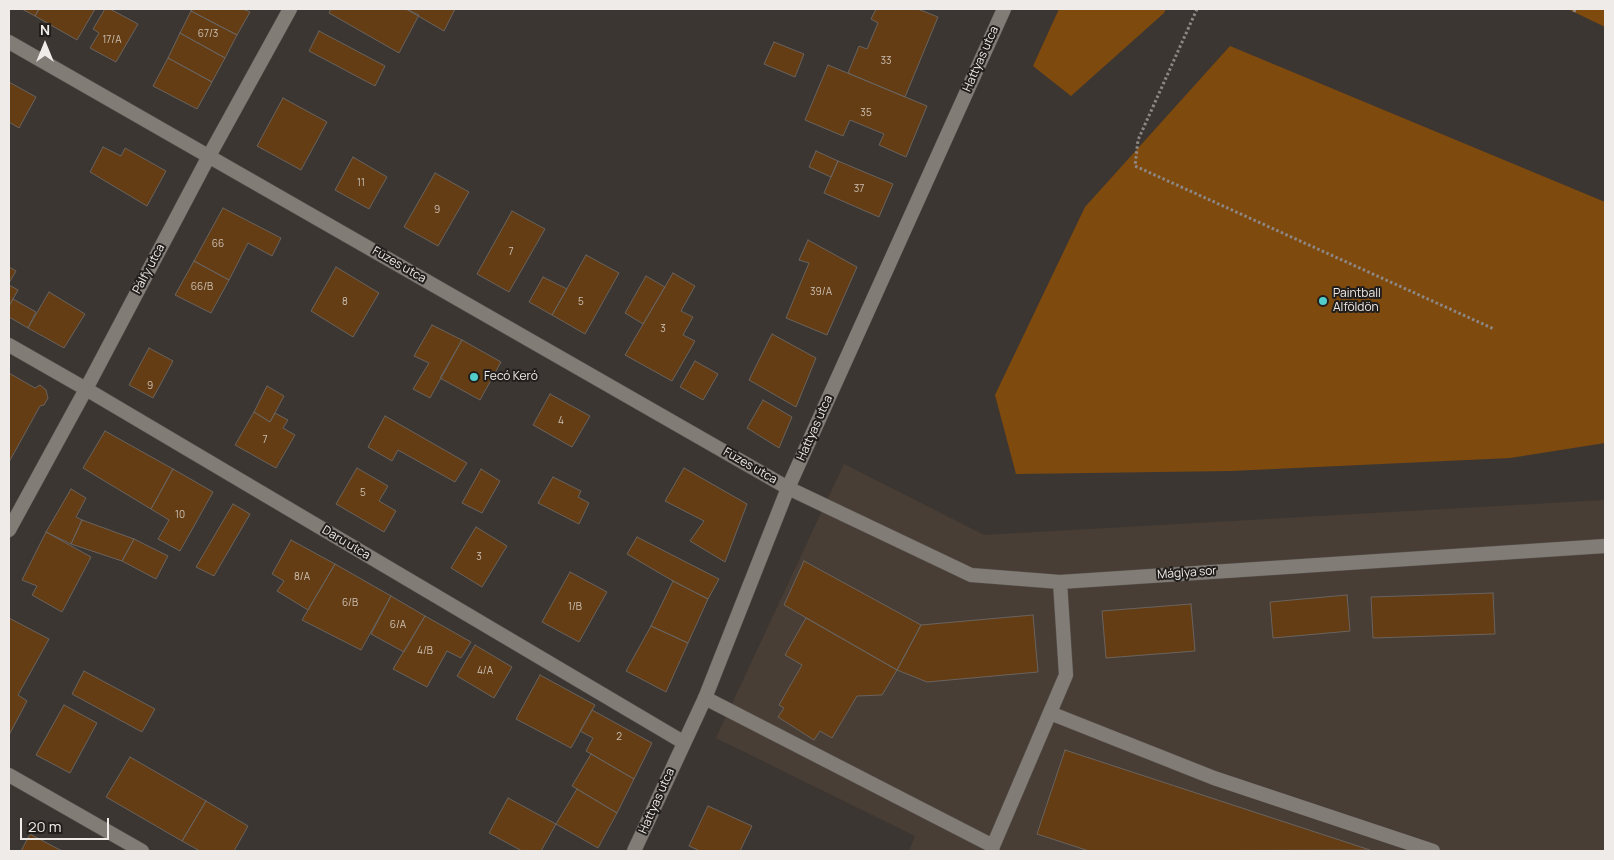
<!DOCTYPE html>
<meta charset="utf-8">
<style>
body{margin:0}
#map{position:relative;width:1614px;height:860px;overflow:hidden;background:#3c3632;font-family:Manrope,sans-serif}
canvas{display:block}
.frame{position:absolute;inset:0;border:10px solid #efebe8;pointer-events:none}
.north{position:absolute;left:20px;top:20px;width:50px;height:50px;-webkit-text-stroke:4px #211e1c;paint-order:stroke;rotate:0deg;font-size:14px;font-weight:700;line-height:20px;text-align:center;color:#efebe8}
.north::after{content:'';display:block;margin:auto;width:18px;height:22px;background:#efebe8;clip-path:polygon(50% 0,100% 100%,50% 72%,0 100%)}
.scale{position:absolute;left:20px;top:818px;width:89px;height:22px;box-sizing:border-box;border:2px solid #efebe8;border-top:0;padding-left:6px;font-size:15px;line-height:18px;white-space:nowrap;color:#efebe8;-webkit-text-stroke:4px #211e1c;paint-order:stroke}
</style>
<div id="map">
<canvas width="1614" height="860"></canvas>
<div class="frame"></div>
<div class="north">N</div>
<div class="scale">20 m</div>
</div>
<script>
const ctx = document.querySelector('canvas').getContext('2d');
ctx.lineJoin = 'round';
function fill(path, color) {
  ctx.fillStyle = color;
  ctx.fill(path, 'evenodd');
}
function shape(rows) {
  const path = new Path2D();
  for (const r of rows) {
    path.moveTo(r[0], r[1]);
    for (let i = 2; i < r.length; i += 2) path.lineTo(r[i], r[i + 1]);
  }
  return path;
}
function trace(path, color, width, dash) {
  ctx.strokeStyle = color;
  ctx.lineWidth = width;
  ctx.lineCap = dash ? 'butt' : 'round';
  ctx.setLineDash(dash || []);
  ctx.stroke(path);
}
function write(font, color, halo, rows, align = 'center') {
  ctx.font = font + ' Manrope,sans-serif';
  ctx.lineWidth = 4;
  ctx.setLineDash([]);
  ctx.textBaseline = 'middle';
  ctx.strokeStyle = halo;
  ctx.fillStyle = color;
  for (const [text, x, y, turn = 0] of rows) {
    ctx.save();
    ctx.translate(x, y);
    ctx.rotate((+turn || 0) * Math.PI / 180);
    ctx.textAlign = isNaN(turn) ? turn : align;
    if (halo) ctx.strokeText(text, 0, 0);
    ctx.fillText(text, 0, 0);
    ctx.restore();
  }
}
fill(shape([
 [844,464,984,535,1605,500,1605,851,909,851,915,836,716,738]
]), '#493e35');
fill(shape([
 [1059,9,1166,9,1164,13,1071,96,1033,66],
 [1567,9,1605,9,1605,27,1574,12],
 [1230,46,1605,202,1605,443,1510,458,1231,471,1016,474,995,395,1085,207]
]), '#7f4a0e');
const building = shape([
 [22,9,39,9,35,16,22,9],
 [39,9,95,9,77,40,35,16,39,9],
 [105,9,110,9,138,24,116,62,90,48,99,33,93,29,105,9],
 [193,9,243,9,250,12,237,35,191,11,193,9],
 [331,9,406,9,419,15,399,53,329,13,331,9],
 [406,9,455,9,444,31,406,9],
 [876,9,918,9,938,17,905,97,848,73,859,46,867,49,878,23,871,19,876,9],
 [191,11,237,35,225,58,180,33,191,11],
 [319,31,385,66,375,86,309,51,319,31],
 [180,33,225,58,212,82,168,58,180,33],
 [774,42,804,54,795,77,764,64,774,42],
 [168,58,212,82,197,109,153,86,168,58],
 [828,65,927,106,906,157,879,145,884,134,850,120,843,136,805,120,828,65],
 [9,82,36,97,19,128,9,122,9,82],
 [283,98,327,122,301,170,257,146,283,98],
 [103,147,121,156,125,148,166,171,147,206,90,172,103,147],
 [816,151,838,161,831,177,809,167,816,151],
 [353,157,387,177,369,209,335,190,353,157],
 [838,161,893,184,879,217,824,193,838,161],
 [435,173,469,192,438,246,404,227,435,173],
 [223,208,281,238,272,256,248,243,229,280,194,261,223,208],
 [512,211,545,229,509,292,477,274,512,211],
 [808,240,857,267,827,335,786,318,809,263,799,260,808,240],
 [586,255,619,273,585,334,552,315,586,255],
 [194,261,229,280,211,313,175,295,194,261],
 [9,267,16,271,9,283,9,267],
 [336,267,379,293,353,337,311,311,336,267],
 [673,273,695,286,681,311,693,317,683,335,695,341,672,381,625,355,673,273],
 [646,276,665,287,643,324,625,313,646,276],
 [543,277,567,289,552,315,529,302,543,277],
 [9,285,18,290,9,306,9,285],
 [49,292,85,314,64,348,28,328,49,292],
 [13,299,36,312,28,328,9,317,9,306,13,299],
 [432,325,462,340,430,398,413,389,429,363,414,356,432,325],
 [772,334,816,358,796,407,749,380,772,334],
 [462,340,501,362,480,400,440,378,462,340],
 [149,348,173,361,153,398,129,385,149,348],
 [695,361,718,374,703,400,680,387,695,361],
 [9,373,35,388,40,385,46,390,48,398,44,405,40,406,9,462,9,373],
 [267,386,284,396,270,422,254,412,267,386],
 [550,394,590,416,572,447,533,425,550,394],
 [763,400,792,417,779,448,747,428,763,400],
 [254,412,270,422,275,413,288,420,283,428,295,435,276,468,235,445,254,412],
 [385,416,467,463,455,482,398,450,392,461,368,447,385,416],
 [105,431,173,469,151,509,83,468,105,431],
 [357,468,388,486,379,501,396,511,384,532,336,504,357,468],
 [684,468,747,504,725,562,690,541,704,521,665,501,684,468],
 [173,469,213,492,180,551,158,539,169,520,151,509,173,469],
 [481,469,500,481,482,513,462,503,481,469],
 [553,477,581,491,578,497,589,503,579,524,538,503,553,477],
 [71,489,86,498,76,517,82,520,71,544,46,532,71,489],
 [233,504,250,514,214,576,196,567,233,504],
 [82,520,134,539,122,561,71,544,82,520],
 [476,527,507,546,482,587,451,568,476,527],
 [46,532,91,557,62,612,32,595,37,586,22,580,46,532],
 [637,537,719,579,708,599,673,581,627,554,637,537],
 [134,539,168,556,156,579,122,561,134,539],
 [291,540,335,564,308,610,277,591,284,581,272,574,291,540],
 [804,561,921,625,897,670,784,605,804,561],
 [335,564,391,596,361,650,302,620,335,564],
 [570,572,607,592,579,642,542,622,570,572],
 [673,581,708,599,688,643,651,626,673,581],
 [1493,593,1495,634,1373,638,1371,597,1493,593],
 [1347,595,1350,631,1273,638,1270,602,1347,595],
 [391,596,425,616,404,652,371,634,391,596],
 [1191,604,1195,651,1106,658,1102,611,1191,604],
 [1033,615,1038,672,927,682,897,670,921,625,1033,615],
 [425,616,471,642,461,658,447,651,427,687,393,669,425,616],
 [9,618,49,639,18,695,27,701,9,735,9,618],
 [806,618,897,670,882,695,857,696,832,738,820,731,814,740,778,717,784,708,779,705,802,665,785,655,806,618],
 [651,626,688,643,666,692,626,671,651,626],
 [475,645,512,667,494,698,457,676,475,645],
 [84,671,155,709,142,732,72,694,84,671],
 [540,675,595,705,571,748,516,719,540,675],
 [64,705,97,723,70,773,36,755,64,705],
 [592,710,652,743,634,779,586,751,593,738,580,731,592,710],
 [1065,750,1370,850,1089,851,1037,834,1065,750],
 [591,754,634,779,617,813,572,786,591,754],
 [130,757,206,801,182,841,106,797,130,757],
 [577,789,617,813,598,848,556,824,577,789],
 [508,798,556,824,541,851,522,851,489,833,508,798],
 [206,801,248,826,234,851,200,851,182,841,206,801],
 [708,806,752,826,740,851,700,851,689,846,708,806],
 [30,834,62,851,21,851,30,834]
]);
fill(building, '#643d15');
trace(building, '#69635e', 1);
const service = shape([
 [788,488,971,575,1060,582,1605,546],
 [705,698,993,846,992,851],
 [1050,713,1214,778,1433,851],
 [993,846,1066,675,1060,582]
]);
const minor = shape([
 [9,42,788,488],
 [9,345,86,389,683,742],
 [9,530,86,389,209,156,290,9],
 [9,775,142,851],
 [634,851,705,698,788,488,1004,9]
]);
trace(service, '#585350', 15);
trace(minor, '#585350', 15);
trace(shape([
 [1197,9,1138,140,1135,166,1494,329],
 [1574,12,1575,9]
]), '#8d8885', 3, [2.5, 2.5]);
trace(service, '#827c77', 14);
trace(minor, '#827c77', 14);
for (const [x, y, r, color] of [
 [1323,301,5,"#53cdcb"],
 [474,377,5,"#53cdcb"]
]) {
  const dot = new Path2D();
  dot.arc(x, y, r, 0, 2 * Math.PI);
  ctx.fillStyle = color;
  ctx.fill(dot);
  trace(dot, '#211e1c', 2);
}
write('10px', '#ccc0b3', null, [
 ["67/3",208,34],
 ["17/A",112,40],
 ["33",886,61],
 ["35",866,113],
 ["11",361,183],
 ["37",859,189],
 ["9",437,210],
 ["66",218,244],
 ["7",511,252],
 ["66/B",202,287],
 ["39/A",821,292],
 ["8",345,302],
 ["5",581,302],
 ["3",663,329],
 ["9",150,386],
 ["4",561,421],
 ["7",265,440],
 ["5",363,493],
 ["10",180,515],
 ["3",479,557],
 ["8/A",302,577],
 ["6/B",350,603],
 ["1/B",575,607],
 ["6/A",398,625],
 ["4/B",425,651],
 ["4/A",485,671],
 ["2",619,737]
]);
write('12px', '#efebe8', '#211e1c', [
 ["Hattyas utca",981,59,-66],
 ["Füzes utca",399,265,30],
 ["Pálfy utca",149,269,-62],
 ["Hattyas utca",815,428,-66],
 ["Füzes utca",750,466,30],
 ["Daru utca",346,543,31],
 ["Máglya sor",1187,573,-4],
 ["Hattyas utca",657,801,-66]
]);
write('12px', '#efebe8', '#211e1c', [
 ["Paintball",1333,294],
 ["Alföldön",1333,308],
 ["Fecó Keró",484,377]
], 'left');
</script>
